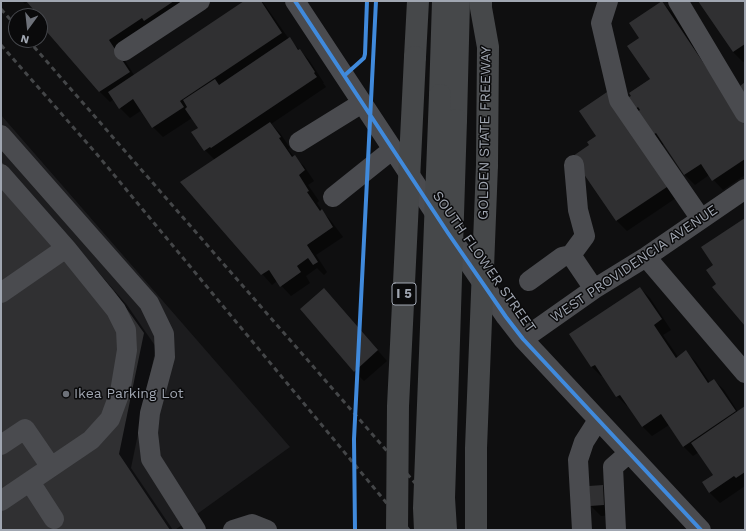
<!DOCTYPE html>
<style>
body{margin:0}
#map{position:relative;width:746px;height:531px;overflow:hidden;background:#0f0f10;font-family:"Work Sans",sans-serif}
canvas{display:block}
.frame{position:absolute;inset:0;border:2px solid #a0a6b1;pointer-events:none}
.north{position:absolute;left:8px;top:8px;width:40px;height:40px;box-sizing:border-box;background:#0a0a0b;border:1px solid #46484d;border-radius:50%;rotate:195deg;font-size:11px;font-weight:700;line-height:16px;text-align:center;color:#a0a6b1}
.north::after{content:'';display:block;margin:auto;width:14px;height:18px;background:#6d7179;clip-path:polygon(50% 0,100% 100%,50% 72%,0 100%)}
</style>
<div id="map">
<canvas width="746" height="531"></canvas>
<div class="frame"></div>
<div class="north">N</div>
</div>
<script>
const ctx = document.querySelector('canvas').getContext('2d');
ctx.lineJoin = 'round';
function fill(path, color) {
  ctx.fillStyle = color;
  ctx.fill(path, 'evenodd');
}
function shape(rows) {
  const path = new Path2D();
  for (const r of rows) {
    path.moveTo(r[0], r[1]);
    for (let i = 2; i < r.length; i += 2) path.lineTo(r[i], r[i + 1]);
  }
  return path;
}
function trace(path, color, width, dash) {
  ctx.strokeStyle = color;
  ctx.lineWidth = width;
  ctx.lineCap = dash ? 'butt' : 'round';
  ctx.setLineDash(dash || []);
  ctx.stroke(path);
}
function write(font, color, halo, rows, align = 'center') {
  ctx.font = font + ' "Work Sans",sans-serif';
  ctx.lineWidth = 3;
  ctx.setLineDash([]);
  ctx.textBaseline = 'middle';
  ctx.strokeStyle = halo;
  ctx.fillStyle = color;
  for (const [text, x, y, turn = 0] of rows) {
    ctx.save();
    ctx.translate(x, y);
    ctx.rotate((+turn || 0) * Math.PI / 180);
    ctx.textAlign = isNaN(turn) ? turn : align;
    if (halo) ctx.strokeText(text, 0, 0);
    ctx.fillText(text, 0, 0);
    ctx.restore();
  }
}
fill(shape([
 [1,115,290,447,175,530,1,530]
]), '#1c1c1e');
fill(shape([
 [22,1,199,1,118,50,134,75,245,1,262,1,289,39,309,60,324,83,323,83,326,87,271,124,280,133,290,148,288,149,294,157,304,166,314,181,308,185,319,201,317,203,323,212,331,221,343,237,316,255,327,272,324,275,317,268,306,276,310,283,291,296,277,281,272,285,182,183,215,160,205,150,199,128,192,118,163,137,153,127,142,110,130,118,120,108,114,99,110,102,100,92,40,23,40,16,34,16,35,9,28,1,25,4],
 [699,1,745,1,745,61,743,62,733,52],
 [662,2,672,12,745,121,745,175,723,190,709,175,695,185,685,175,664,144,662,146,635,109,651,79,641,38],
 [597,137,679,196,627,231,617,221,581,167,590,146],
 [1,161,127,305,156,347,131,468,173,530,1,530],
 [640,288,650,298,671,330,663,335,678,357,686,352,696,362,710,383,714,380,724,390,738,412,745,407,745,486,720,503,710,493,703,482,714,475,699,452,693,456,683,446,669,425,652,436,642,426,628,405,627,406,617,396,603,375,601,376,591,366],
 [324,289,387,361,364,381,354,371],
 [603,486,613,496,613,515,601,516,591,506]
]), '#0007');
fill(shape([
 [26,1,174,1,144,21,142,18,109,40,130,72,99,92,40,24,40,16,33,16,30,12,33,9],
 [244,1,261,1,282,33,180,101,184,107,152,128,133,99,119,109,108,92],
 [662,1,745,125,745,159,712,181,701,164,684,175,656,133,651,136,635,113,640,110,638,107,634,110,627,98,631,96,629,93,650,79,627,46,639,38,629,23],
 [698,1,745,1,745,44,733,52],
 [290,37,298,50,300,49,315,72,314,73,317,77,211,148,210,147,204,151,191,132,198,128,185,109,187,107,183,100,215,79,219,85],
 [745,82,745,98,740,86],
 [607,92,670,185,616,221,579,167,573,156,589,145,587,142,596,136,579,111],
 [270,122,281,137,279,138,292,157,295,155,305,170,299,175,309,191,307,192,320,211,322,209,333,227,307,245,318,262,313,265,308,258,297,266,301,272,280,287,269,270,261,275,180,182],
 [1,161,114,291,144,333,119,454,170,530,1,530],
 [745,218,745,326,712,287,716,284,706,270,713,265,701,247],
 [640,287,662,319,654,325,676,358,686,350,708,383,714,379,736,411,683,447,661,414,642,427,620,395,616,397,595,365,591,367,569,334],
 [324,288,378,350,354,372,300,309],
 [745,406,745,472,736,478,734,476,709,493,702,482,713,475,691,443],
 [603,485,604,505,590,506,589,486]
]), '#303032');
trace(shape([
 [295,1,448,233,506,317,523,339,701,530],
 [608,1,601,23,619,100,701,219],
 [678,1,745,113],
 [124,51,200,1],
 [1,135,149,303,164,334,165,357,150,413,148,433,151,459,196,530],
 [299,142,362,103],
 [1,174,66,248,116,310,126,330,127,350,120,392,110,419,91,440,1,501],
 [333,197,393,149],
 [571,255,585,236,578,210,574,165],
 [646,257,745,373],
 [529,281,562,257,571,255,594,289],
 [1,293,66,248],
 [523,339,594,289,646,257,745,189],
 [1,445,25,429,51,467],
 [30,482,54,519],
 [233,530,252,524,267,530],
 [582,530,578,460,584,442,598,420],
 [616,530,613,467,629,453]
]), '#4a4b4f', 20);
trace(shape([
 [481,1,481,8,488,47,487,165],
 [415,57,418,1],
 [440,95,443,1],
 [456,120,459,1]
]), '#46484a', 22);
trace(shape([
 [1,9,16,26],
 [28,40,456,530],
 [1,45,95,152,409,530]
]), '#444648', 3, [5, 4]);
trace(shape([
 [397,530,398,406,415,57],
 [425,530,424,508,440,95],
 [446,530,444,498,456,120],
 [476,530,476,448,487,165]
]), '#46484a', 22);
trace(shape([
 [295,1,448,233,506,317,523,339,701,530],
 [345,75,364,58,365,54,367,1],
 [355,530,354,439,376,1]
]), '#408adc', 4);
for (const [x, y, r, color] of [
 [66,394,4,"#6d7179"]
]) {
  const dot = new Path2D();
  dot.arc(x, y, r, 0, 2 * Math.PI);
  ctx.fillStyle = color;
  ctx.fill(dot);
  trace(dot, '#0a0a0b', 1.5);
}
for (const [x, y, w] of [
 [404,294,24]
]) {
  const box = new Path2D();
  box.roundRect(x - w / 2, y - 11, w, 22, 3);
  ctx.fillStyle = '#0a0a0b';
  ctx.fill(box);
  trace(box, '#a0a6b1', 1);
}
write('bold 13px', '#a0a6b1', null, [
 ["I 5",404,294]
]);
write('14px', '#a0a6b1', '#0a0a0b', [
 ["GOLDEN STATE FREEWAY",485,133,-89],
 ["SOUTH FLOWER STREET",484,262,55],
 ["WEST PROVIDENCIA AVENUE",634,264,-34]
]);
write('14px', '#a0a6b1', '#0a0a0b', [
 ["Ikea Parking Lot",74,394]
], 'left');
</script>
